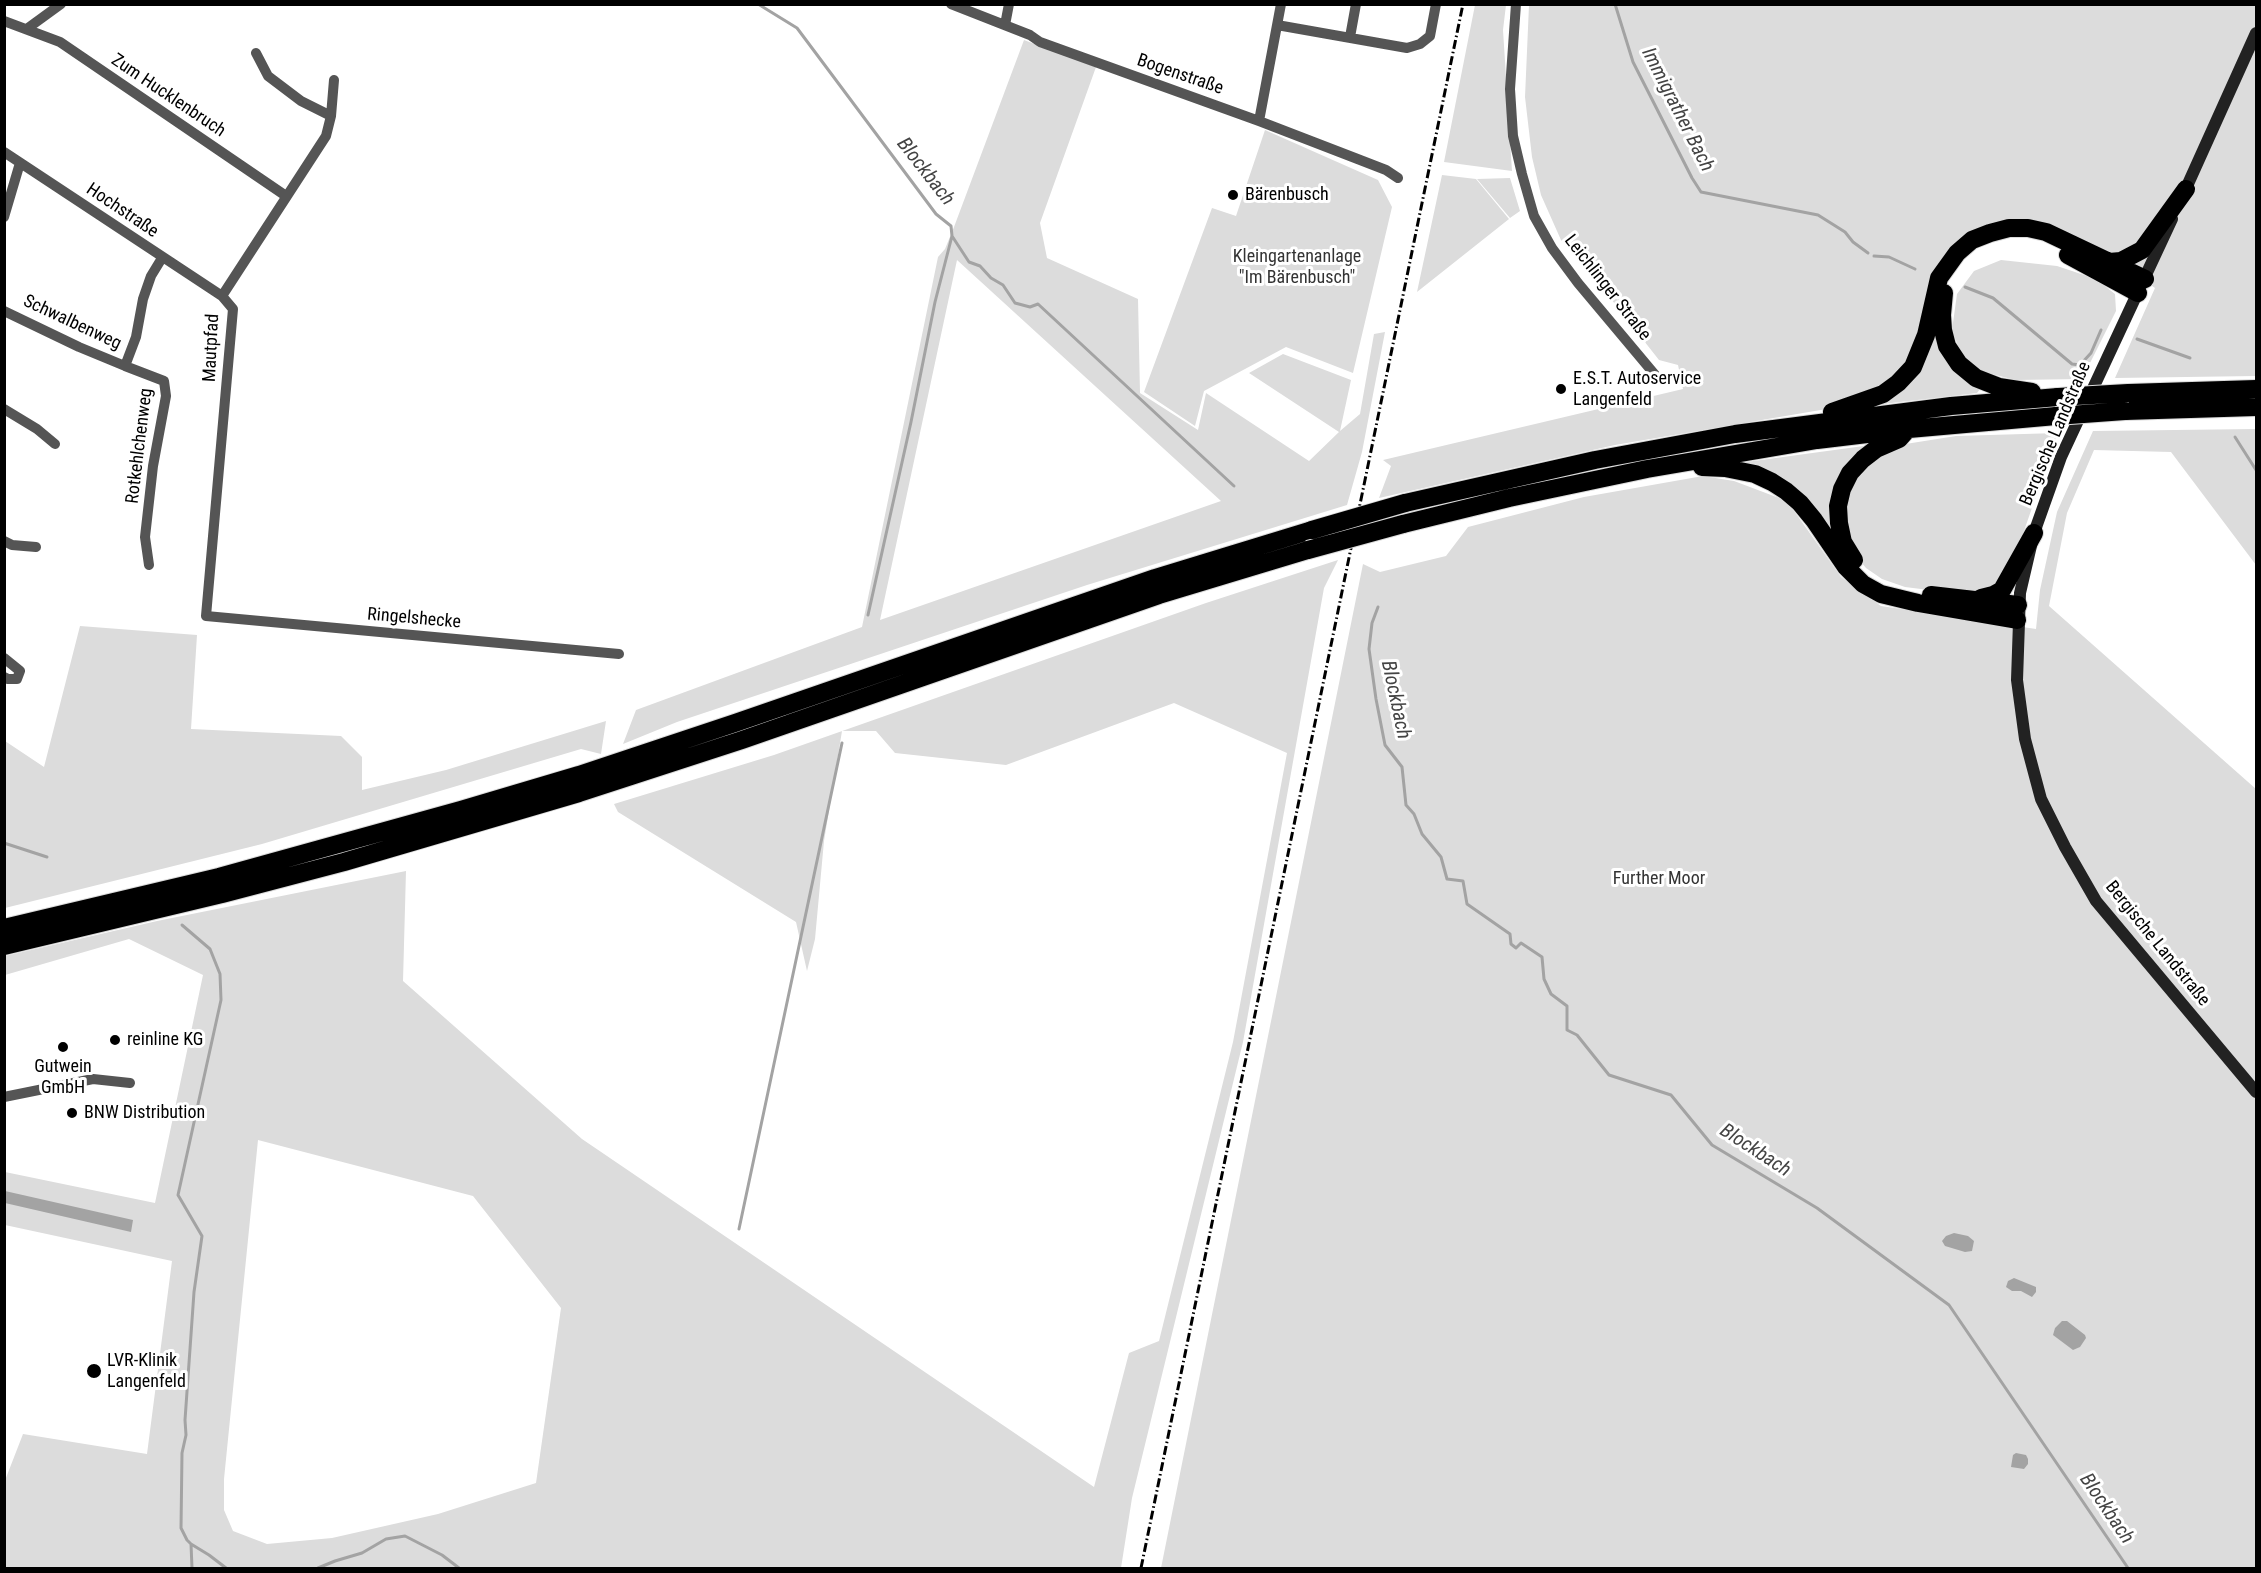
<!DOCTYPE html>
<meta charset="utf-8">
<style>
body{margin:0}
#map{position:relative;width:2261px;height:1573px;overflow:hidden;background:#fff;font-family:"Roboto Condensed",sans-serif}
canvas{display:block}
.frame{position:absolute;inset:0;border:6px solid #000;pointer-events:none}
</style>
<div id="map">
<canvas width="2261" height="1573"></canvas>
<div class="frame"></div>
</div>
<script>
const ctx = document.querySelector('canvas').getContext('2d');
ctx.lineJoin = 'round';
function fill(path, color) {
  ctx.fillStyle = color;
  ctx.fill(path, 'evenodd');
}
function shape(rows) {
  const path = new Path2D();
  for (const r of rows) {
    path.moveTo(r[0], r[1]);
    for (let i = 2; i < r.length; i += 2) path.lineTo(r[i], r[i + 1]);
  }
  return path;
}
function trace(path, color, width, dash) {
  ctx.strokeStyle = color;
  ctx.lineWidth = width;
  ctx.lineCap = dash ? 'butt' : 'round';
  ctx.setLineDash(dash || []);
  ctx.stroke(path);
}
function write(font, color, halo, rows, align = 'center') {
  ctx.font = font + ' "Roboto Condensed",sans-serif';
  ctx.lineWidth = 6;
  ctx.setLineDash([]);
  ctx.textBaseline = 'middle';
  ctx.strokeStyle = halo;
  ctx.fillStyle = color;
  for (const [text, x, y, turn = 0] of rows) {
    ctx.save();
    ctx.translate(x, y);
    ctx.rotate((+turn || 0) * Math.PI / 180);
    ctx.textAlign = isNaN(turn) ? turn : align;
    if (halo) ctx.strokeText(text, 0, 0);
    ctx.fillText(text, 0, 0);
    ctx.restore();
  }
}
fill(shape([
 [1475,5,1506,5,1503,30,1512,171,1444,162],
 [1529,5,2256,5,2256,376,2115,378,2155,288,2108,255,2051,232,1962,242,1906,368,1850,405,1615,445,1379,498,1391,466,1383,460,1683,389,1678,365,1659,360,1600,285,1561,240,1541,195,1532,157,1525,97],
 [1024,40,1096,67,1040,223,1047,258,1138,299,1140,393,1198,430,1206,393,1309,461,1339,432,1249,373,1283,354,1351,380,1340,431,1360,414,1374,334,1385,332,1362,452,1347,505,1087,585,677,722,623,744,636,710,862,627,938,257,945,249,954,227],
 [957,260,1221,501,880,620],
 [1265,130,1378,180,1392,207,1353,373,1286,347,1204,391,1195,426,1144,392,1212,208,1236,216],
 [1442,175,1476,179,1509,219,1417,292],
 [1510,178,1520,211,1510,218,1477,179],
 [2001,260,2057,266,2096,279,2115,294,2116,311,2082,379,2016,380,1983,372,1962,356,1952,330,1957,294,1974,271],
 [1934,318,1942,352,1957,375,1980,389,1977,393,1883,404,1910,380],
 [2256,429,2256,565,2171,452,2094,450,2067,513,2049,606,2256,789,2256,1568,1161,1568,1363,564,1380,572,1446,556,1468,527,1584,497,1703,476,1734,481,1787,501,1841,577,1881,606,2036,629,2040,590,2057,512,2093,431],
 [2058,433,2017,551,1995,587,1980,593,1953,593,1905,587,1882,579,1866,568,1852,551,1844,533,1848,485,1861,469,1893,446,1956,436],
 [1871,445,1845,470,1834,543,1739,463],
 [1338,560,1324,588,1243,1042,1132,1498,1121,1568,5,1568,4,1483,23,1434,147,1454,172,1261,5,1225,5,1172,155,1203,203,975,129,939,5,975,5,956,157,921,406,871,403,981,582,1139,1094,1487,1129,1353,1159,1341,1233,1042,1287,753,1174,703,1006,765,895,753,876,731,842,731,824,841,815,939,807,971,796,922,618,812,614,804,774,755,1206,603],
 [258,1140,473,1196,561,1308,536,1483,438,1514,332,1538,267,1544,233,1531,224,1510,224,1479],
 [80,626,197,635,191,729,341,736,362,757,362,790,446,770,606,721,601,754,581,749,262,844,5,908,5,741,44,767]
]), '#dcdcdc');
fill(shape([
 [5,1191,133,1220,131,1232,5,1203],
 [1954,1233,1968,1236,1974,1241,1972,1251,1965,1252,1945,1246,1942,1241,1946,1236],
 [2014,1278,2036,1287,2036,1292,2032,1297,2021,1291,2012,1291,2006,1287,2008,1281],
 [2062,1321,2067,1321,2085,1335,2086,1338,2080,1347,2073,1350,2053,1335,2055,1328],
 [2016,1453,2026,1455,2028,1459,2028,1464,2024,1469,2011,1467,2013,1455]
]), '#a3a3a3');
trace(shape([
 [758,4,797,28,936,214,951,226,952,236,969,262,980,266,991,278,1003,285,1015,303,1030,307,1038,304,1234,486],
 [1615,4,1633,62,1692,178,1701,192,1818,215,1845,232,1853,242,1868,253],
 [1874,256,1889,257,1915,269],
 [1965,287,1993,298,2072,364,2080,365,2091,353,2101,330],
 [2137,339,2190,358],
 [2235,437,2256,470],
 [1378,607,1372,623,1369,649,1376,699,1385,745,1402,767,1406,805,1414,814,1422,834,1441,857,1447,879,1463,881,1467,904,1510,934,1511,944,1516,948,1521,943,1542,957,1544,979,1551,994,1567,1006,1567,1030,1577,1035,1609,1075,1671,1095,1712,1145,1817,1208,1949,1305,2128,1568],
 [868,615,911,422,935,302,952,236],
 [4,843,47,857],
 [182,925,210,949,220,974,221,1000,178,1195,202,1236,194,1292,185,1420,186,1435,182,1453,181,1528,187,1540,191,1544,192,1568],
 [739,1229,842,743],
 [191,1544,209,1555,226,1568],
 [318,1568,335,1561,362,1553,386,1539,405,1536,442,1555,459,1568]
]), '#a3a3a3', 3);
const motorway = shape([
 [2068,255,2138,293],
 [2109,262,2121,261,2142,250,2186,189],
 [1944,293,1942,315,1943,330,1947,346,1959,364,1976,378,1999,387,2032,392],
 [2128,393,2256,389],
 [2125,411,2256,407],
 [1832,412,1883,394,1898,383,1913,367,1926,335,1939,278,1957,253,1972,240,1990,233,2009,228,2028,228,2046,232,2145,279],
 [1702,467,1725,468,1755,474,1772,482,1786,491,1800,503,1814,520,1846,567,1863,584,1881,594,1918,603,2017,620],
 [1405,503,1595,460,1735,434,1951,406,2058,397],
 [1403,524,1509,498,1647,469,1817,440,1909,429,2056,416],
 [1854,560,1843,542,1839,523,1838,506,1842,489,1850,473,1863,459,1876,449,1899,439,1906,431],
 [1931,595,2018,605],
 [1981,598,1993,595,2002,590,2034,533],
 [4,928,219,877,461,810,579,775,735,723,1155,578,1312,530],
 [4,946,222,894,344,862,579,793,742,740,1159,595,1308,550]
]);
trace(motorway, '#dbdbdb', 20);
trace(shape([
 [951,4,1030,35,1040,42,1259,121,1355,158,1386,170,1398,178],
 [1516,4,1510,89,1513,136,1522,174,1534,216,1552,248,1578,283,1656,376],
 [4,21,60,42,286,196],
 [1005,25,1009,4],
 [1277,25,1407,48,1420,44,1430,36,1436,4],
 [28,28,61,4],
 [1350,37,1356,4],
 [256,53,268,76,301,101,331,116],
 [1259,121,1281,4],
 [4,152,222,296,233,309,206,616,619,654],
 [4,217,20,163],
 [222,296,326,136,331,116,334,80],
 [4,311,79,347,125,366],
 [4,409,37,429,55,444],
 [4,541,12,545,36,547],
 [149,565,145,537,153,466,166,396,164,381,125,366,136,337,143,299,151,276,162,258],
 [4,658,20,671,17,679,8,679,4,677],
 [4,1097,93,1079,130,1083]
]), '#555', 10);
trace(shape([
 [2183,195,2256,33],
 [2172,219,2061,457,2034,533,2020,593,2017,680,2025,739,2041,799,2065,847,2096,901,2256,1092]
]), '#222', 12);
trace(motorway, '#000', 18);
trace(shape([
 [1141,1568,1463,4]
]), '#000', 3, [9, 3, 1.5, 3]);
const motorwayBridge = shape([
 [2058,397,2128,393],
 [2056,416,2125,411],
 [1312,530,1405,503],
 [1308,550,1403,524]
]);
trace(motorwayBridge, '#dbdbdb', 20, []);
trace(motorwayBridge, '#000', 18);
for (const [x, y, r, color] of [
 [1233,195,6,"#000"],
 [1561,389,6,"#000"],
 [115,1040,6,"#000"],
 [63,1047,6,"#000"],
 [72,1113,6,"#000"],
 [94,1371,8,"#000"]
]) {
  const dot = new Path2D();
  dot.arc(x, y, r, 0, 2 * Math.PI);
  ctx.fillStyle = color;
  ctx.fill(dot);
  trace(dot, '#fff', 2);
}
write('18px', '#000', '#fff', [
 ["Bogenstraße",1180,75,19],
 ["Zum Hucklenbruch",168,96,34],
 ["Hochstraße",122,211,34],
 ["Leichlinger Straße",1607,288,52],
 ["Schwalbenweg",72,323,25],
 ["Mautpfad",212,348,-87],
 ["Bergische Landstraße",2056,434,-67],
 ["Rotkehlchenweg",140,446,-83],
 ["Ringelshecke",414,619,5],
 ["Bergische Landstraße",2157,944,51]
]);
write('18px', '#000', '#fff', [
 ["Bärenbusch",1245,195],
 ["E.S.T. Autoservice",1573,379],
 ["Langenfeld",1573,400],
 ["reinline KG",127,1040],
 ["Gutwein",63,1067,"center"],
 ["GmbH",63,1088,"center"],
 ["BNW Distribution",84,1113],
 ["LVR-Klinik",107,1361],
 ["Langenfeld",107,1382]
], 'left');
write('18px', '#333', '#fff', [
 ["Kleingartenanlage",1297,257],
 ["\"Im Bärenbusch\"",1297,278],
 ["Further Moor",1659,879]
]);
write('italic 20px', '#444', '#fff', [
 ["Immigrather Bach",1677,110,63],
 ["Blockbach",925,172,52],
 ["Blockbach",1395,700,78],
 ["Blockbach",1755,1151,33],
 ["Blockbach",2106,1509,56]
]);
</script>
